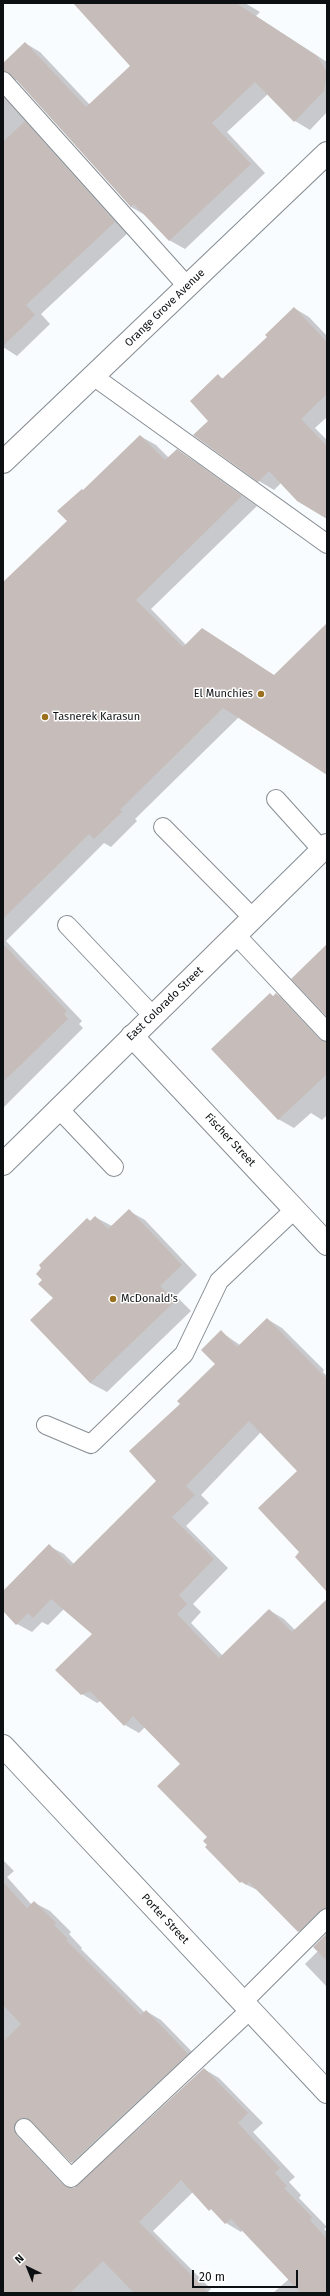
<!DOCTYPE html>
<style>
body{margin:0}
#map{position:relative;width:330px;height:2296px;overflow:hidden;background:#f9fcff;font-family:"Fira Sans",sans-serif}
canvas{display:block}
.frame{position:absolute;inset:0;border:4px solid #0d1012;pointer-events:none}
.north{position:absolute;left:8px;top:2248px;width:40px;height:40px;-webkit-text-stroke:3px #fff;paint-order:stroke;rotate:317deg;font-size:11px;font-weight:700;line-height:16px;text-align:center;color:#0d1012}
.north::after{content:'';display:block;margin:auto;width:14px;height:18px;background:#0d1012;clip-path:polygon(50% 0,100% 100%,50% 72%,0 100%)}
.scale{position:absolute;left:192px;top:2270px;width:106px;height:18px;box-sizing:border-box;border:2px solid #0d1012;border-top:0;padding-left:5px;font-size:12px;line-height:14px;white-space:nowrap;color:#0d1012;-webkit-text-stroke:3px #fff;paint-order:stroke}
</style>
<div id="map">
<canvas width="330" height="2296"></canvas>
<div class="frame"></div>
<div class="north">N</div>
<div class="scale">20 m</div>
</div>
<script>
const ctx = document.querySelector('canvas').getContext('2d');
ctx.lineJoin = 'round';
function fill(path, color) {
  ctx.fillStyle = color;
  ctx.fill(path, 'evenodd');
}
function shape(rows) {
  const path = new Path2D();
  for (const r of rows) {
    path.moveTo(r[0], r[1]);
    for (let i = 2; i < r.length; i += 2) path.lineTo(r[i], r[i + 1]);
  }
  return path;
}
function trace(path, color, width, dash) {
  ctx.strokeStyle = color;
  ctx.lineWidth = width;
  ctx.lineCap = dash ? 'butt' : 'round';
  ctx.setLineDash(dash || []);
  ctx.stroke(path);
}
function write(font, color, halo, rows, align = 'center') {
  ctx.font = font + ' "Fira Sans",sans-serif';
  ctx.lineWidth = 3;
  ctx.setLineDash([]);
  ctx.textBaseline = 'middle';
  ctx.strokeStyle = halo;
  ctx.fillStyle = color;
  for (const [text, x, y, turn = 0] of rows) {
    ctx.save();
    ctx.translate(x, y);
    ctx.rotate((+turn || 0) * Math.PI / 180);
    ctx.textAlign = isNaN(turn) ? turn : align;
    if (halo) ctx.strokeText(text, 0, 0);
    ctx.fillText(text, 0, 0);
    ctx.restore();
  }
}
fill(shape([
 [74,3,245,3,260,12,256,16,327,62,327,112,310,130,295,121,268,94,227,132,265,173,185,249,169,240,145,215,131,207,18,80,12,81,130,231,41,314,50,324,17,356,3,347,3,65,25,43,40,52,90,105,131,66],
 [294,308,309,317,327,336,327,417,315,428,327,440,327,518,281,483,274,490,259,481,210,421,218,376,224,379,269,337],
 [140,436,156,445,169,458,177,451,193,460,257,506,151,609,186,645,202,629,245,656,228,672,253,697,327,624,327,774,239,717,135,819,137,821,111,847,104,843,6,941,82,1021,79,1024,83,1028,3,1108,3,583,69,521,83,491],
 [276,994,292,1003,327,1041,327,1115,322,1120,311,1113,294,1128,278,1119,274,997],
 [129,1211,145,1220,197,1275,176,1296,191,1311,107,1392,90,1383,54,1298,87,1219,91,1221,95,1217,112,1226],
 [267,1319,282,1328,324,1370,323,1372,327,1376,327,1591,301,1553,299,1471,261,1432,201,1495,209,1503,186,1526,228,1568,193,1604,201,1612,191,1623,223,1656,269,1610,284,1619,295,1630,327,1600,327,1927,314,1940,299,1931,257,1890,241,1882,209,1845,209,1837,181,1764,145,1727,139,1733,125,1725,101,1701,97,1703,82,1694,93,1634,64,1609,48,1625,42,1622,32,1632,17,1624,3,1610,3,1593,49,1546,64,1554,74,1564,158,1481,181,1404,216,1364,221,1332,240,1345],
 [3,1860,14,1871,7,1877,32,1905,35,1903,50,1911,71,1932,69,1934,82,1948,81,1949,145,2013,146,2011,161,2020,203,2063,87,2171,72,2162,38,2128,32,2129,32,2145,74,2189,204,2069,219,2078,263,2123,253,2132,295,2177,289,2182,301,2195,299,2198,327,2227,324,2229,327,2232,327,2293,273,2293,289,2279,243,2230,241,2232,226,2223,193,2192,153,2231,211,2289,207,2293,3,2293],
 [327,1934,327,1987,305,1964,318,1951]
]), '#0003');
fill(shape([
 [73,3,236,3,317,56,327,72,324,91,294,122,255,82,212,123,251,164,169,241,134,204,131,207,11,74,3,70,3,63,25,42,86,107,130,66],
 [25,121,115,222,26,305,35,315,3,346,3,142],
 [294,307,327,342,327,394,301,419,327,446,327,519,297,501,269,471,258,482,193,435,208,421,190,401,218,374,222,379,267,337,265,335],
 [140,435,165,460,177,449,242,496,136,600,183,647,202,628,274,675,327,623,327,775,223,708,120,810,122,812,94,839,89,834,3,919,3,582,67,521,57,511,82,489,83,490],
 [3,944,67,1011,64,1014,68,1019,3,1082],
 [327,944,327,1017,291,979],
 [270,993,273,996,276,993,319,1039,327,1042,327,1074,278,1120,211,1049],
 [129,1209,182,1265,160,1286,175,1301,90,1383,30,1320,53,1298,38,1284,42,1280,36,1274,41,1268,39,1265,87,1218,90,1221,95,1216,108,1229],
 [267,1318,327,1379,327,1592,295,1557,299,1552,258,1508,297,1471,249,1421,186,1486,195,1495,172,1517,214,1559,179,1595,187,1604,177,1614,219,1658,269,1609,292,1632,327,1599,327,1908,320,1911,298,1932,249,1882,246,1885,242,1881,240,1883,205,1847,207,1845,203,1841,207,1837,157,1786,180,1764,133,1716,124,1726,90,1691,81,1695,55,1670,92,1634,51,1599,33,1618,28,1613,16,1625,3,1611,3,1591,49,1544,71,1566,156,1481,129,1451,180,1404,177,1401,215,1364,201,1350,221,1330,237,1347],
 [3,1882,27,1908,34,1901,56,1923,54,1925,68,1939,66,1940,141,2015,146,2010,188,2054,71,2163,27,2118,17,2121,14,2130,16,2135,63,2185,74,2188,204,2068,248,2113,238,2123,280,2168,275,2173,287,2186,284,2188,312,2217,310,2220,327,2239,327,2293,301,2293,231,2219,225,2224,211,2209,209,2211,181,2180,139,2222,209,2293,134,2293,103,2261,70,2293,3,2293,3,2042,21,2024,3,2005],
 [327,1933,327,1961,313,1947]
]), '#c6bcb9');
const lane = shape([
 [3,81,187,286],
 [93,376,327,544],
 [276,799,322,850],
 [163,827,253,918],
 [67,925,153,1016],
 [236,935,327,1032],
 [59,1109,114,1167],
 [46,1425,91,1444,184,1354,219,1281,295,1209],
 [243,2002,327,1918],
 [24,2128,71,2178,250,2010]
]);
const street = shape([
 [3,462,327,153],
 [132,1036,327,1244],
 [3,1746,327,2092]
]);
const primary = shape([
 [3,1164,327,845]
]);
trace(lane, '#868d93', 20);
trace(street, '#868d93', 24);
trace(primary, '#868d93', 24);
trace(lane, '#fff', 18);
trace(street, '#fff', 22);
trace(primary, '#fff', 22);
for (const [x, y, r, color] of [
 [261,694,4,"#9b711f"],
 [45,717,4,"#9b711f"],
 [113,1299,4,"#9b711f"]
]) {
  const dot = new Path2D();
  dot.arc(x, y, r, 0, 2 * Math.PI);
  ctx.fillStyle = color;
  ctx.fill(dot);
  trace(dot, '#fff', 1.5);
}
write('11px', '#0d1012', '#fff', [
 ["Orange Grove Avenue",165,308,-44],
 ["East Colorado Street",165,1004,-44],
 ["Fischer Street",230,1140,47],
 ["Porter Street",165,1919,47]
]);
write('11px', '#0d1012', '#fff', [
 ["El Munchies",253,694,"right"],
 ["Tasnerek Karasun",53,717],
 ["McDonald's",121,1299]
], 'left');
</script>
